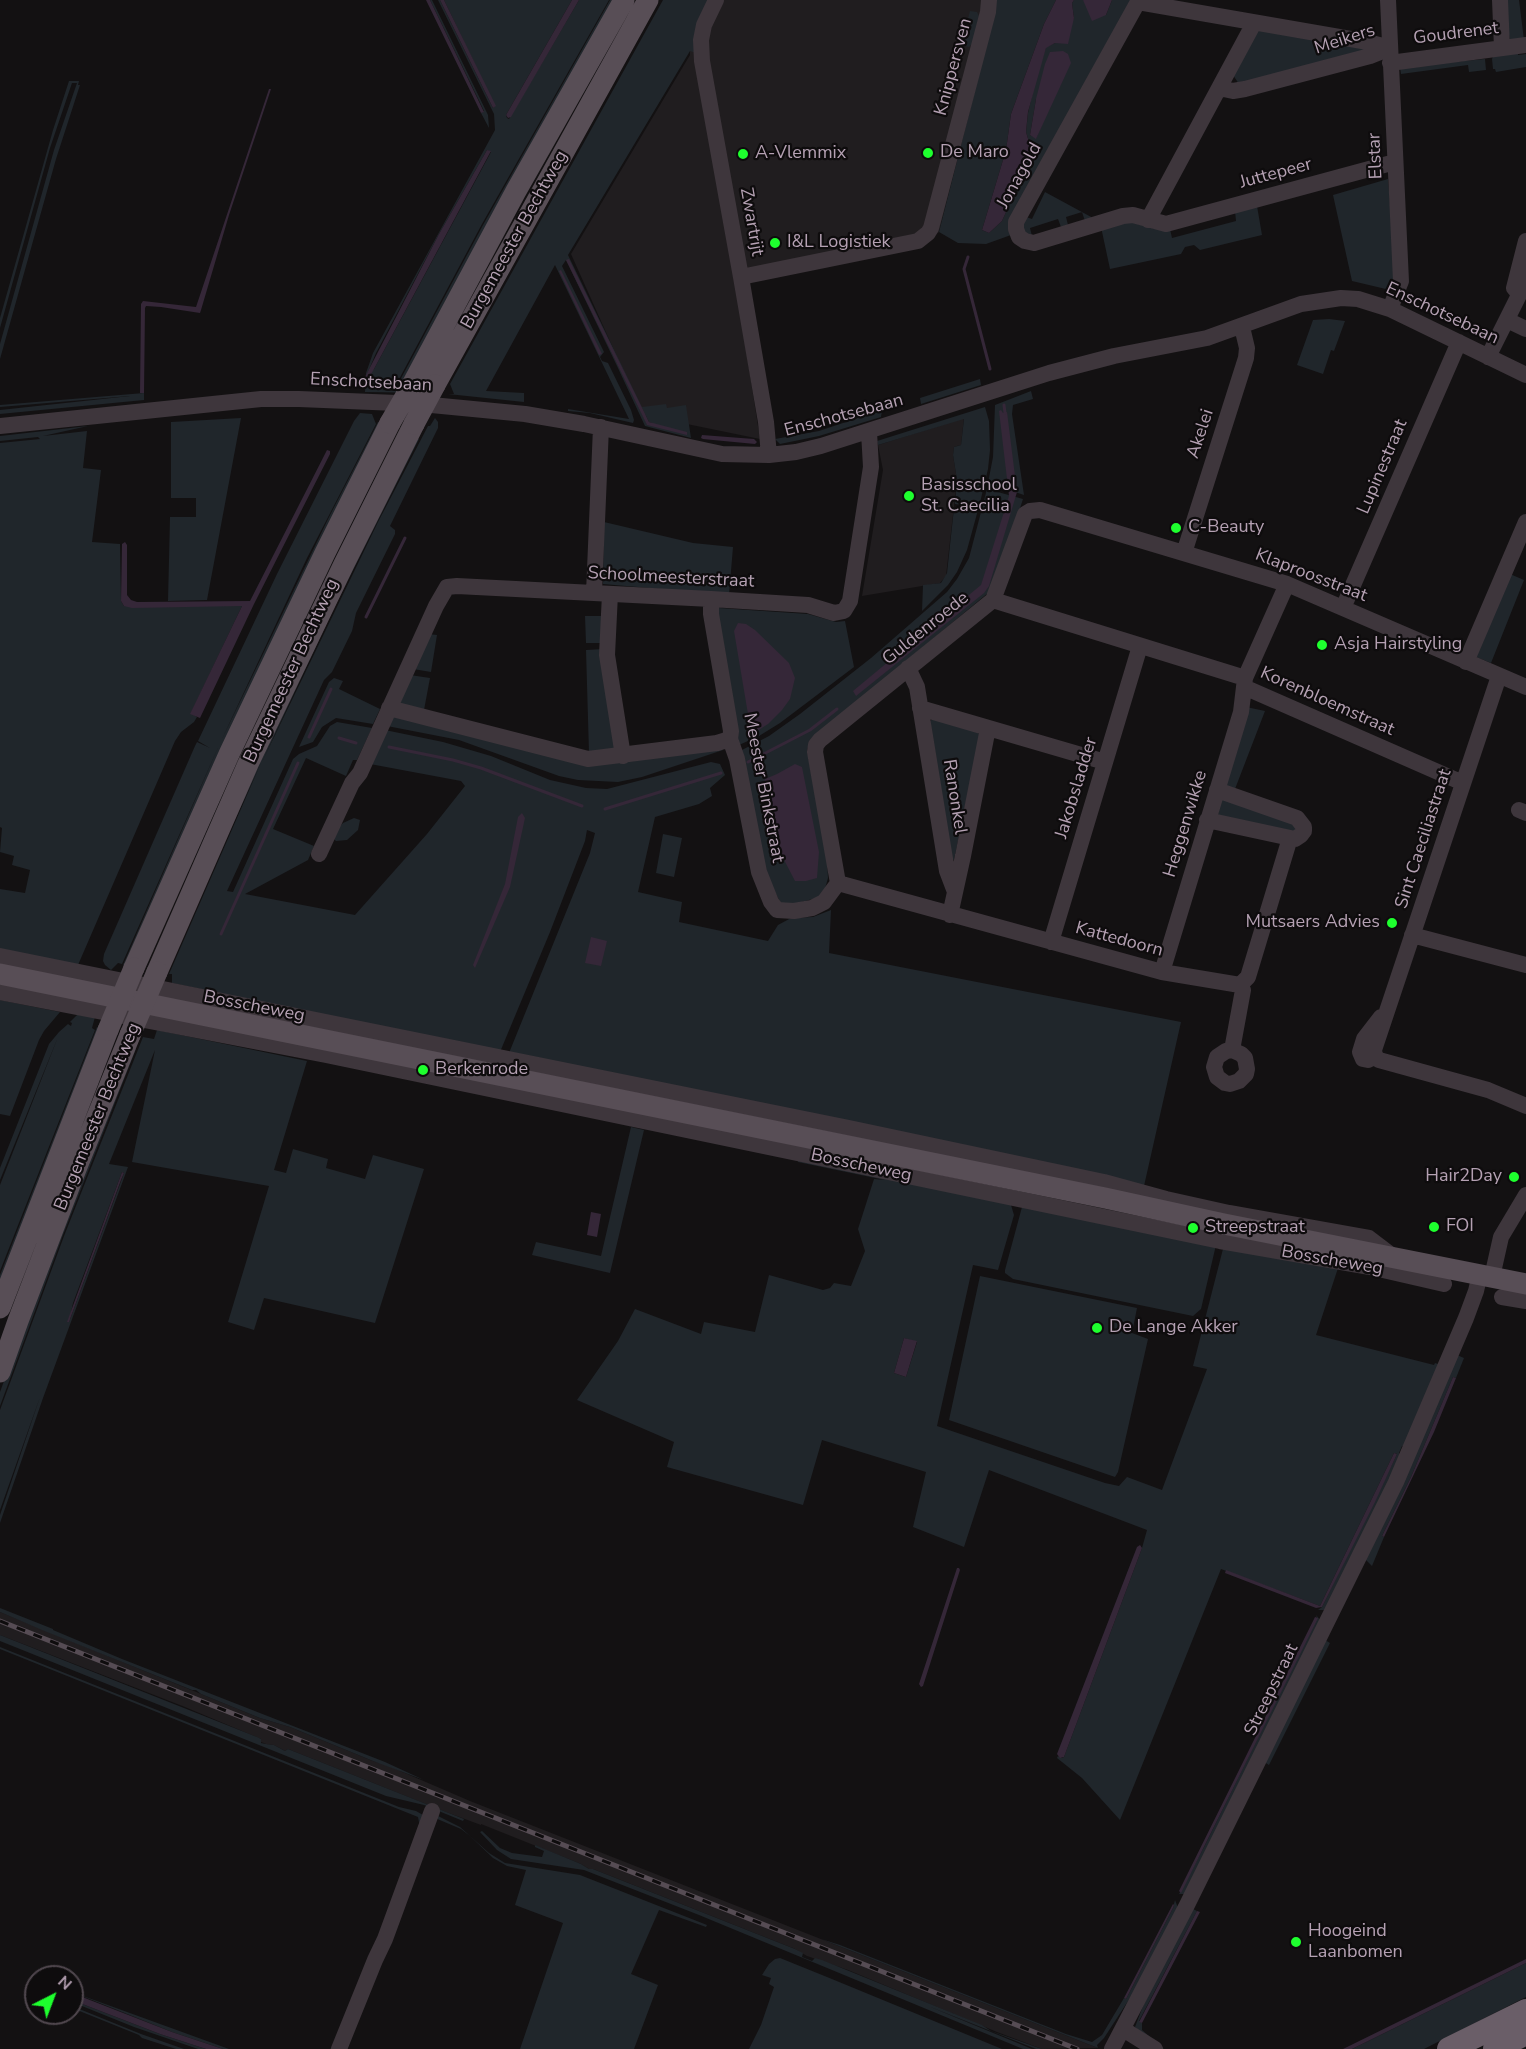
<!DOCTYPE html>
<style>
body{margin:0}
#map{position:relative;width:1526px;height:2049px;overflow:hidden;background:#131112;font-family:"Nunito Sans",sans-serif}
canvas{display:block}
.north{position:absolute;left:24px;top:1965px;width:60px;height:60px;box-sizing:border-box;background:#0e0c0d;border:2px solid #51484f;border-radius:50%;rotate:42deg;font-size:16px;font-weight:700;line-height:24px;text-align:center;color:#b5a1b3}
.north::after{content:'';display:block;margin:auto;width:21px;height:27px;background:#1eff2e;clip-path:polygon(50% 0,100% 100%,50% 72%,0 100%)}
</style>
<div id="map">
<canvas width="1526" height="2049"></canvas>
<div class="north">N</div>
</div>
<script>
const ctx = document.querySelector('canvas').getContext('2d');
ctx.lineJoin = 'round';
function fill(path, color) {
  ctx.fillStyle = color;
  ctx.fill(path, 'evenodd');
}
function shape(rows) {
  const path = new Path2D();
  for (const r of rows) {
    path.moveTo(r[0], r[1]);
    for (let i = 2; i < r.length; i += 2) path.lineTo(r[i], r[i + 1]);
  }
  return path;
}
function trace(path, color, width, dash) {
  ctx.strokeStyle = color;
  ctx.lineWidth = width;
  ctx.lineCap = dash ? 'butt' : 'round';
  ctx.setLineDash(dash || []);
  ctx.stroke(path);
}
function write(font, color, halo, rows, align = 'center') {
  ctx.font = font + ' "Nunito Sans",sans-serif';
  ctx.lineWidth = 4.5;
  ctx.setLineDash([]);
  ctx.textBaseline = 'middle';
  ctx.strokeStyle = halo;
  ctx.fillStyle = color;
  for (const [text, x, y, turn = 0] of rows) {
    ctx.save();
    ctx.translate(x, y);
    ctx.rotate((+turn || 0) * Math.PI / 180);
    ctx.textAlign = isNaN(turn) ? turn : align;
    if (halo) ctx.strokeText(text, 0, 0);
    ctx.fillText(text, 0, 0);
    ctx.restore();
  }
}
fill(shape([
 [702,0,995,0,995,11,939,232,922,247,735,278,760,439,643,415,571,254,690,55,690,26],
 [964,418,961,445,954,447,953,455,957,480,946,576,940,583,862,596,883,470,878,445],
 [0,1612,260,1718,290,1727,373,1761,384,1764,470,1801,1098,2048,1042,2049,997,2032,848,1970,807,1956,795,1949,593,1869,589,1869,581,1864,481,1824,481,1825,446,1812,288,1749,285,1751,274,1745,266,1744,261,1742,261,1739,185,1707,0,1635]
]), '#201d1f');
fill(shape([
 [430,0,432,0,488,115,489,128,481,113,484,111],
 [438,0,440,0,493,108,495,106,444,0,572,0,506,115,507,118,509,119,579,0,609,0,482,224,397,383,382,390,435,393,365,392,366,373,373,353,495,130,494,114],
 [487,150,491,152,374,369,366,377,376,353,439,234],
 [610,0,616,0,401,384,398,384,483,225],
 [663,0,708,0,696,53,690,51,568,255,642,407,666,404,667,408,686,405,691,438,645,426,617,366,566,260,562,266,604,352,600,357,602,361,608,363,631,410,634,420,633,423,590,413,568,411,568,409,629,419,555,265,486,391,524,393,524,402,448,394,454,394,450,384],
 [567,261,599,322,649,422,652,423,647,424],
 [995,0,1056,0,1044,24,1011,114,1006,150,982,230,989,233,1002,221,1024,172,1029,142,1026,132,1028,113,1036,79,1046,47,1055,43,1074,18,1072,3,1074,0,1083,0,1106,15,1112,0,1132,0,1011,235,986,244,958,243,939,232,995,11],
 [1036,99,1043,122,1036,138,1030,135],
 [1504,0,1519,0,1524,40,1510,42],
 [970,11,977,12,980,18,973,43,969,47,961,45],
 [1264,27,1360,43,1365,51,1239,84,1233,75,1255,31],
 [1518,51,1518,55,1526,54,1526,67,1496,72,1495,69,1493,69,1492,59,1494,54],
 [1485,59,1486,70,1469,72,1468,65,1401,74,1400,67],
 [69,81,79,81,78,85,80,85,56,159,0,359,0,344,54,150,77,83,72,83,50,148,0,328,0,318,53,130],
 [1388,179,1396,281,1390,290,1352,281,1333,195],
 [1045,192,1093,218,1085,221,1082,212,1066,217,1068,225,1061,227,1058,219,1030,228,1032,236,1024,233,1023,222,1026,217,1032,219],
 [1257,206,1262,235,1200,250,1194,245,1185,247,1181,254,1110,269,1101,227,1127,221,1156,229,1170,229,1172,238,1236,221,1235,211],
 [1329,319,1345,321,1334,351,1331,350,1323,374,1297,365,1313,320],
 [980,379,981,385,921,404,920,398],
 [1031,391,1033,399,1013,405,1012,414,1024,495,988,483,993,457,995,405],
 [144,393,144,400,0,414,0,410,130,396,0,407,0,405],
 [985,407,989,421,990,450,988,469,979,507,955,504,957,480,953,455,954,447,961,445,964,419,878,445,877,441],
 [882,410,881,417,819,436,780,444,775,439,819,431],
 [360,413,372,414,376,424,307,558,221,741,329,517,378,422,381,422,126,965,123,965,220,743,122,964,118,963,111,970,105,965,103,961,104,954,195,746,197,742,210,748,198,741,277,574,354,421],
 [241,418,207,600,168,601,170,517,196,517,196,498,171,498,171,422],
 [435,418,438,422,438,428,390,526,395,530,395,534,356,613,352,631,332,672,324,680,227,891,233,892,293,759,299,754,317,746,330,726,337,722,372,728,357,760,353,760,346,776,306,758,273,829,314,846,308,860,245,894,355,915,427,834,465,786,461,781,370,764,385,730,443,742,491,756,550,780,586,788,607,789,711,762,720,764,725,775,710,788,712,796,699,804,655,817,638,892,682,902,679,922,768,941,778,925,791,918,813,917,831,910,829,953,1181,1022,1144,1186,509,1053,590,853,595,833,587,830,585,841,550,932,500,1052,172,983,172,974,169,974,261,763,222,848,205,876,415,437,419,439,333,610,262,762,378,522,428,426,430,426],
 [88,426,43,436,87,431,83,468,101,470,92,542,120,544,121,601,124,606,242,606,191,713,197,717,194,722,181,732,175,741,78,965,0,950,0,889,25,893,30,870,12,865,14,856,0,852,2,828,0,827,0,443,40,439,38,437,0,441,0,436],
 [987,489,1023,499,994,588,810,741,807,750,827,859,828,878,823,896,795,904,781,903,767,879,740,751,769,736,800,714,871,658,947,592,957,579,969,558],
 [954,508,978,510,967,550,957,572,948,585,922,611,923,585,941,583,947,573],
 [604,522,693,543,733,547,729,595,603,584],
 [1510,574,1524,580,1491,663,1476,657],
 [719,608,808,614,836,622,845,621,854,667,780,723,759,736,739,745,717,610],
 [585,616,606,616,604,643,586,643],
 [428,634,437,635,431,672,413,669],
 [604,649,616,749,589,753,586,650],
 [410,675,430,678,424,710,400,704],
 [334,678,343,681,339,689,380,709,373,724,336,718,322,727,313,742,299,747,329,682],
 [1246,707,1265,711,1235,789,1223,785],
 [393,716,588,763,720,746,723,750,642,777,618,782,578,780,559,776,459,740,387,726],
 [935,717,971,726,980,735,954,860,950,858,930,721],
 [1222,797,1296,822,1297,834,1217,817],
 [354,818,360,820,358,830,347,840,336,841,334,839,338,828,343,823],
 [663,834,682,838,674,877,656,873],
 [0,1000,60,1012,44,1031,39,1040,10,1116,0,1114],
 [78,1014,95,1017,92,1028,95,1030,0,1271,0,1185,58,1037,0,1180,0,1168,49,1044,59,1032,68,1024,71,1026,72,1023,70,1022],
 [97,1027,100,1028,0,1292,0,1275],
 [157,1030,307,1061,274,1170,286,1173,293,1149,328,1159,326,1168,365,1179,373,1155,424,1169,375,1323,264,1298,254,1330,228,1322,269,1186,132,1162,155,1050,109,1164,128,1167,43,1398,0,1523,0,1515,40,1397,0,1510,0,1410,64,1236,143,1037,154,1039],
 [122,1172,124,1173,69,1322,73,1303],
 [132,1047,136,1049,63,1235,0,1406,0,1392,34,1298],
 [631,1127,644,1130,610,1273,532,1255,536,1242,601,1256],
 [798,1160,1216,1245,1201,1309,1193,1316,1013,1279,1005,1273,1005,1270,1022,1207,1011,1205,1014,1215,998,1270,973,1265,937,1426,1105,1483,1119,1486,1127,1477,1162,1490,1207,1369,1193,1366,1224,1245,1339,1265,1316,1335,1434,1365,1435,1363,1441,1365,1405,1446,1402,1446,1399,1453,1401,1456,1327,1610,1318,1610,1322,1607,1397,1454,1394,1453,1320,1606,1221,1569,1120,1820,1082,1778,1057,1758,1058,1756,1062,1758,1064,1757,1142,1548,1147,1530,989,1470,964,1547,913,1527,926,1472,822,1440,803,1505,667,1467,674,1442,577,1400,618,1341,635,1309,701,1334,704,1322,755,1332,769,1275,823,1290,830,1288,834,1283,851,1286,865,1251,858,1229,874,1179,885,1180,798,1162],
 [904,1338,917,1342,906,1377,894,1373],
 [980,1276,1137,1308,1132,1333,1148,1339,1118,1472,1115,1477,949,1420],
 [1457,1355,1464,1358,1456,1378,1453,1377,1411,1477,1382,1536,1384,1537,1372,1566,1365,1559],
 [0,1608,53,1629,53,1630,122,1659,385,1762,424,1780,373,1761,290,1727,260,1718,201,1694,196,1690,192,1690,42,1630,0,1612],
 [1316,1615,1321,1621,1185,1894,1179,1894,1178,1896,1204,1847,1317,1618],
 [0,1635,257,1737,261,1739,261,1743,266,1744,274,1745,285,1751,288,1749,464,1819,463,1821,424,1805,386,1796,0,1641],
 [1325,1640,1330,1643,1269,1765,1264,1762],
 [0,1647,399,1807,416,1811,423,1815,425,1824,419,1844,352,2013,349,2014,335,2049,330,2049,336,2043,419,1838,420,1828,418,1817,0,1649],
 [438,1816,460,1827,489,1853,505,1863,580,1875,707,1925,706,1927,659,1910,631,1974,658,1985,634,2049,520,2049,563,1923,515,1905,526,1870,507,1866,493,1858,470,1836,461,1829,435,1818],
 [482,1831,500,1848,512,1853,542,1857,544,1851,535,1847,535,1845,581,1864,589,1869,593,1869,795,1949,803,1953,802,1957,812,1961,815,1958,822,1960,982,2025,991,2031,1042,2049,1036,2049,928,2006,1032,2049,1023,2049,699,1915,584,1870,511,1859,497,1850,480,1832],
 [1175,1900,1178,1908,1132,1995,1104,2038,1097,2045,1098,2048,821,1939,840,1945,1066,2034,1092,2042,1102,2035,1124,1998,1126,1999,1173,1908],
 [1191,1908,1197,1911,1139,2021,1142,2023,1142,2030,1164,2049,1158,2049,1135,2027,1143,2006],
 [780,1958,827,1977,1002,2049,749,2049,761,2025,774,1987,769,1984,771,1978,762,1975,769,1964,775,1959],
 [1526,1963,1526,1997,1424,2049,1352,2049],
 [72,1992,229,2049,223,2049,172,2032],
 [72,2000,160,2034,206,2049,198,2049,134,2027,72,2002],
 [72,2006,141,2034,184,2049,176,2049,142,2038,139,2035,72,2008]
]), '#20262b');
fill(shape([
 [426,0,430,0,484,112,481,113],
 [440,0,444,0,496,106,493,108],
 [572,0,579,0,511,117,508,118,506,115],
 [1056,0,1074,0,1072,3,1074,18,1068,44,1055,43,1046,48,1028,112,1026,132,1029,142,1030,154,1024,172,1002,221,989,233,982,230,1006,150,1011,114,1044,24],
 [1083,0,1112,0,1106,15,1092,21],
 [1063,51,1068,54,1071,63,1036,139,1030,135,1036,99,1045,64,1050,52],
 [269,89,271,89,229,215,201,310,200,313,161,307,146,306,145,308,144,393,140,393,141,304,143,301,196,307],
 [487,150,491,151,374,369,369,378,365,377,439,234],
 [569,259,649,422,687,432,687,435,647,425,566,260],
 [561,270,602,354,599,355,559,271],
 [1001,410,1003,413,1007,412,1017,492,989,586,984,593,856,696,853,691,981,585,1009,496,999,411],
 [702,435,754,439,757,442,755,444,713,440,703,439,701,438],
 [327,450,330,451,330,454,254,604,200,718,190,714,242,606,132,608,124,606,121,601,122,544,125,542,127,545,127,595,131,600,137,602,250,601],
 [738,623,746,624,755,630,789,663,795,678,790,699,782,710,768,724,757,731,752,729,750,726,734,631],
 [795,764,802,767,819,852,817,878,806,881,795,881,781,854,770,831,762,793,765,779,777,774],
 [522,813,525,818,510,887,475,968,473,965,505,884,518,817],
 [591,937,607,941,601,966,585,963],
 [122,1172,124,1173,121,1180,69,1322,67,1322],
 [591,1212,601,1214,597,1237,587,1235],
 [904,1338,917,1341,906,1377,894,1373],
 [1453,1377,1456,1378,1434,1432,1384,1537,1382,1536,1411,1477],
 [1394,1453,1397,1454,1375,1502,1322,1607,1316,1608,1225,1573,1226,1570,1320,1606],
 [1140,1545,1142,1548,1064,1757,1060,1758,1057,1754,1137,1547],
 [957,1568,959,1568,960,1570,923,1686,921,1687,919,1684],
 [1315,1617,1318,1618,1181,1893,1179,1891],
 [1173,1904,1174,1905,1173,1908,1126,1999,1124,1998],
 [1197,1911,1200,1912,1142,2023,1139,2022],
 [1526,1959,1526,1963,1352,2049,1343,2049],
 [72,1993,172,2032,223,2049,206,2049,160,2034,72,2000]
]), '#352738');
trace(shape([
 [968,257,964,269,990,369],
 [1004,405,1005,413],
 [366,617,405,538],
 [309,737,331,689],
 [339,738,356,743],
 [389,747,453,760,481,768,582,806],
 [748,762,810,730,837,709],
 [605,809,721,773],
 [221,934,298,763]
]), '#352738', 3);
trace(shape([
 [716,0,704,25,701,40,702,61,741,277,766,422,769,455],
 [1139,0,1016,222,1016,229,1019,237,1025,241,1034,243,1123,216,1133,215,1166,224,1395,162],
 [1388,0,1401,281,1390,309],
 [1500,0,1502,48],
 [1138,2,1368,42,1390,48],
 [1390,63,1526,45],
 [1219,88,1233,91,1245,89,1370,56,1390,48],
 [1148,220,1254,23],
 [741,277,918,241,928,233,931,228,988,12,989,0],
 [1519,294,1514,288,1526,241],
 [1507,320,1526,329],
 [1488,357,1526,281],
 [0,426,261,399,299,399,421,404,525,414,584,424,722,454,769,455,796,452,821,446,1049,373,1114,356,1207,338,1301,304,1341,298,1358,299,1390,309,1526,375],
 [1184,553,1246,358,1247,348,1242,327],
 [1287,584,1245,678,1244,687,1463,783],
 [594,593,601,427],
 [610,594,607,655,623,756],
 [711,599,711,614,731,731,730,739,737,759,759,872,771,902,777,910,794,911,812,908,824,902,838,883],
 [993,600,1025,514,1030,511,1040,510,1287,584,1526,687],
 [1343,608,1459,342],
 [1466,662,1526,522],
 [908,668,917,687,947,871,955,892],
 [389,708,588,759,717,743,730,739],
 [920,708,1105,762],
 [1519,810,1526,813],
 [1207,820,1295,839,1301,835,1304,831,1304,827,1297,818,1217,790],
 [319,854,352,783,360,773,436,606,447,587,457,586,711,599,808,605,834,613,844,611,850,601,871,467,869,432],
 [838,883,815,752,816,745,820,740,993,600,1245,678],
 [838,883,1162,972,1240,985,1248,977,1290,838],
 [950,915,963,856,988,728],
 [1412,935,1526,965],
 [1051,942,1140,646],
 [0,956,849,1128,1104,1182,1166,1199,1229,1213,1369,1238,1394,1257],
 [1162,972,1241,712,1244,687],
 [0,992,326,1055,1220,1241,1370,1267,1444,1284],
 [1232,1050,1241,1054,1245,1058,1247,1069,1246,1074,1239,1081,1230,1084,1225,1083,1217,1077,1214,1067,1217,1057,1226,1051,1232,1050,1243,990,1240,985],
 [1375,1056,1374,1050,1499,676],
 [1375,1056,1379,1060,1488,1090,1526,1106],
 [1375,1056,1368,1060,1363,1059,1360,1052,1364,1039,1381,1017],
 [1492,1277,1501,1237,1526,1195],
 [1502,1297,1526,1301],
 [1123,2029,1155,2049],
 [339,2049,375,1960,385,1939,432,1811],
 [1112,2049,1186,1907,1396,1482,1466,1318,1476,1291,1480,1274]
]), '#3e363c', 16);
trace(shape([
 [412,385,516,191,624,0],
 [435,385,648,0],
 [134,968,230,752,325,553,390,423],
 [157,972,248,764,344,564,414,424],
 [0,974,1105,1198,1224,1224,1526,1284],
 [0,1308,108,1030],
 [0,1372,18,1321,76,1169,130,1035]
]), '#584e56', 21);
trace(shape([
 [1449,2049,1526,2011],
 [1495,2049,1526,2033]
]), '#6a5e68', 24);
const rail = shape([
 [0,1621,1077,2049]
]);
trace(rail, '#564c54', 5);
trace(rail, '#0e0c0d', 3, [9]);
trace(shape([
 [390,423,412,385],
 [414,424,435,385],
 [108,1030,134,968],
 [130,1035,157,972]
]), '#584e56', 21);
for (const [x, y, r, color] of [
 [928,153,6,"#1eff2e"],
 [743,154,6,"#1eff2e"],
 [775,243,6,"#1eff2e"],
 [909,496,6,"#1eff2e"],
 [1176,528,6,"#1eff2e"],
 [1322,645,6,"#1eff2e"],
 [1392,923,6,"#1eff2e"],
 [423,1070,6,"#1eff2e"],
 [1514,1177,6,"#1eff2e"],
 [1434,1227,6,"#1eff2e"],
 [1193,1228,6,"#1eff2e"],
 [1097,1328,6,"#1eff2e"],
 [1296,1942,6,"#1eff2e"]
]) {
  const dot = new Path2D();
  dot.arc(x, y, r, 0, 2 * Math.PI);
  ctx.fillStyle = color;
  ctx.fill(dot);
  trace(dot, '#0e0c0d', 2);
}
write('18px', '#b5a1b3', '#0e0c0d', [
 ["Goudrenet",1456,34,-7],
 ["Meikers",1345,40,-18],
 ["Knippersven",954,67,-75],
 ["Elstar",1376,156,-93],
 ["Juttepeer",1276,174,-15],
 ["Jonagold",1020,176,-61],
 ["Zwartrijt",751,222,80],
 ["Burgemeester Bechtweg",515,240,-61],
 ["Enschotsebaan",1442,314,25],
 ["Enschotsebaan",371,383,3],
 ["Enschotsebaan",844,416,-15],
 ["Akelei",1201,434,-72],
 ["Lupinestraat",1383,467,-67],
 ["Klaproosstraat",1311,576,21],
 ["Schoolmeesterstraat",671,578,3],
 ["Guldenroede",926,629,-39],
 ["Burgemeester Bechtweg",292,671,-65],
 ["Korenbloemstraat",1327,702,24],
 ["Meester Binkstraat",763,788,79],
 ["Jakobsladder",1077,788,-73],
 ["Ranonkel",954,797,81],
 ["Heggenwikke",1186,824,-73],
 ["Sint Caeciliastraat",1424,839,-72],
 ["Kattedoorn",1119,940,15],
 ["Bosscheweg",254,1007,11],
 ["Burgemeester Bechtweg",98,1117,-68],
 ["Bosscheweg",861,1166,12],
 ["Bosscheweg",1332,1261,10],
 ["Streepstraat",1272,1690,-64]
]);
write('18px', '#b5a1b3', '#0e0c0d', [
 ["De Maro",940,153],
 ["A-Vlemmix",755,154],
 ["I&L Logistiek",787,243],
 ["Basisschool",921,486],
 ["St. Caecilia",921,507],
 ["C-Beauty",1188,528],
 ["Asja Hairstyling",1334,645],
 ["Mutsaers Advies",1380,923,"right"],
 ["Berkenrode",435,1070],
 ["Hair2Day",1502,1177,"right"],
 ["FOI",1446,1227],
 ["Streepstraat",1205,1228],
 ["De Lange Akker",1109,1328],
 ["Hoogeind",1308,1932],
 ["Laanbomen",1308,1953]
], 'left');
</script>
